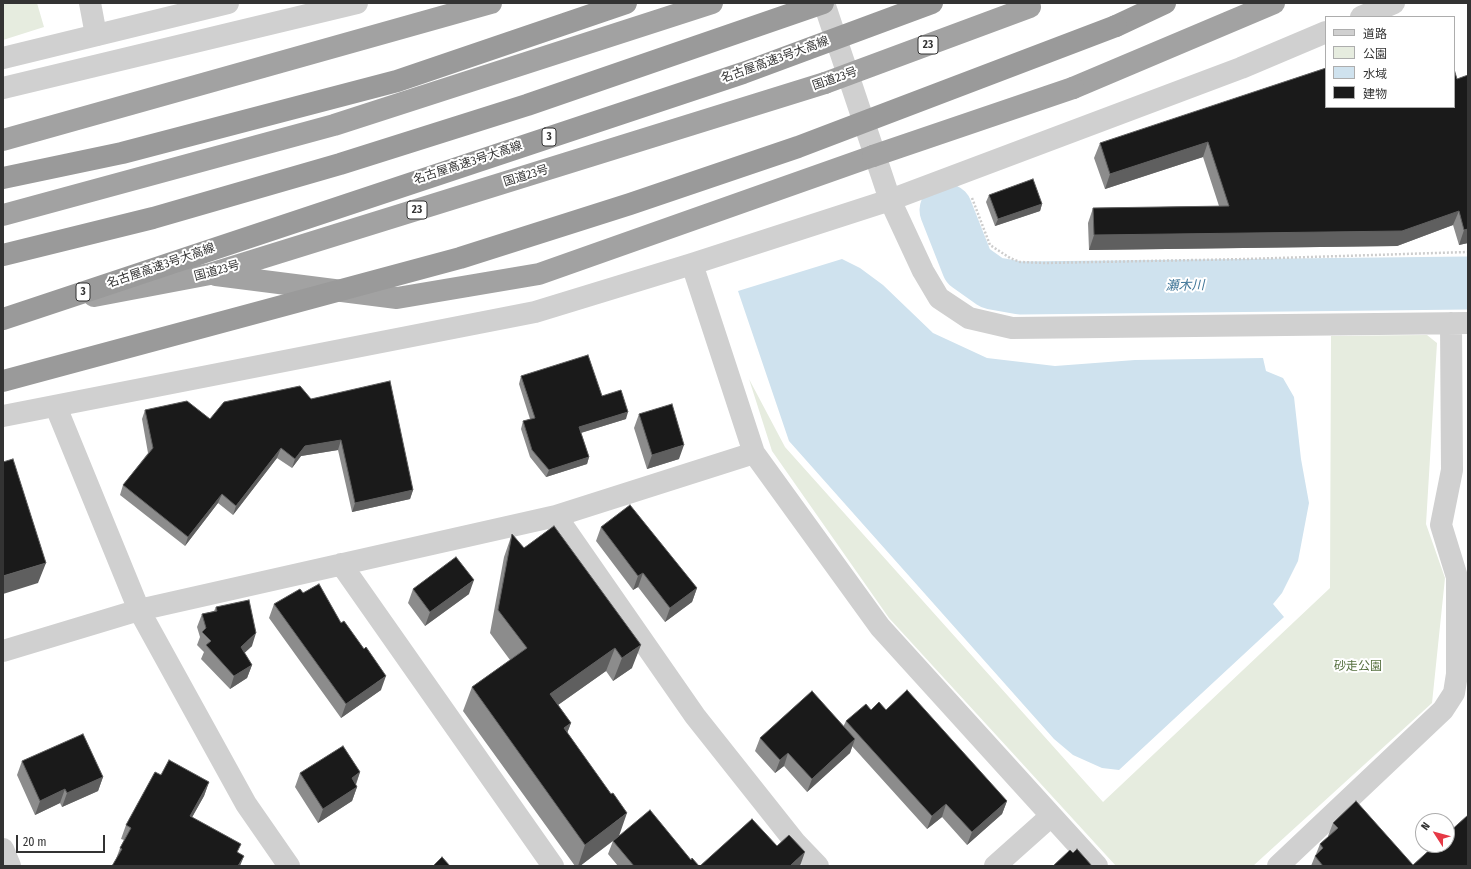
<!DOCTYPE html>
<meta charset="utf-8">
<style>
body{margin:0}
#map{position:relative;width:1471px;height:869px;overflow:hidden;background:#fff;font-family:"Fira Sans Condensed","Noto Sans JP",sans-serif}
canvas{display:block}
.frame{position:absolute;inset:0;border:4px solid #333;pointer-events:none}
.legend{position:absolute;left:1325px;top:16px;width:130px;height:92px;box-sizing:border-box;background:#fff;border:1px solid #adadad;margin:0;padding:5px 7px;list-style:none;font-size:12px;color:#333}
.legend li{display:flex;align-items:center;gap:8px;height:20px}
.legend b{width:20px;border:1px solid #adadad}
.north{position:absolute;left:1415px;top:813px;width:40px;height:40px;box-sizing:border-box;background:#fff;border:1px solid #adadad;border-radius:50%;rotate:306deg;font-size:11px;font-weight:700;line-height:16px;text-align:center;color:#333}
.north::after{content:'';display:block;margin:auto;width:14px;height:18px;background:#e63946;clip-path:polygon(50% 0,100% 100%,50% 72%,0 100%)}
.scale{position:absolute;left:16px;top:835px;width:89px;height:18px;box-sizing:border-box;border:2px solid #333;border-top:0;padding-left:5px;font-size:12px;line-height:14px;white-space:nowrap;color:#333;-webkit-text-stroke:3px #fff;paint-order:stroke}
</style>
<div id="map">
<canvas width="1471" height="869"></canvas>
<div class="frame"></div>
<ul class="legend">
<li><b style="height:5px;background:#d0d0d0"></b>道路</li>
<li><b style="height:11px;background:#e6ecdf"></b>公園</li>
<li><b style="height:11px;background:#cfe2ee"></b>水域</li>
<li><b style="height:11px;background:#1a1a1a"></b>建物</li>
</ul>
<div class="north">N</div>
<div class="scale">20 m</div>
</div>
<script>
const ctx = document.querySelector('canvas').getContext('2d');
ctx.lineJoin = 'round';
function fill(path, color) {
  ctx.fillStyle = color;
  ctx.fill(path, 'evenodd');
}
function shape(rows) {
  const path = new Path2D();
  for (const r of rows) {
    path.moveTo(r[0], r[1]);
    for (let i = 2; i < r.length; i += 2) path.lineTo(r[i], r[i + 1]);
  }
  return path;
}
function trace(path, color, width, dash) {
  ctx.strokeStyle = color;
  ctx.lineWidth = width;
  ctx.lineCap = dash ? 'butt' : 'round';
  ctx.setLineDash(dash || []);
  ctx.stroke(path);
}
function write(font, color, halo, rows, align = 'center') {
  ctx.font = font + ' "Fira Sans Condensed","Noto Sans JP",sans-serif';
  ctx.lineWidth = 4;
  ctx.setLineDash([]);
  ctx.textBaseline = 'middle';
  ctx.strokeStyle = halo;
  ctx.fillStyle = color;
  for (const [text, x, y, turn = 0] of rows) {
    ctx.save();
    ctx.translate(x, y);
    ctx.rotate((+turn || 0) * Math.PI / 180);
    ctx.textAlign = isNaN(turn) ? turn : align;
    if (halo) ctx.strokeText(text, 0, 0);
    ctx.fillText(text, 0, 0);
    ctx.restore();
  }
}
fill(shape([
 [3,3,37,3,44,27,3,40],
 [1427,335,1437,343,1426,524,1445,578,1432,703,1253,866,1116,866,889,618,772,451,749,379,785,447,1103,802,1330,588,1331,336]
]), '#e6ecdf');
fill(shape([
 [842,259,860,268,883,285,933,333,987,358,1055,366,1135,360,1263,358,1266,371,1283,378,1294,397,1301,459,1309,503,1298,561,1282,593,1273,604,1284,617,1119,770,1102,768,1073,755,1054,739,789,441,738,291]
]), '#cfe2ee');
trace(shape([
 [946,210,968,266,992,283,1020,288,1468,283]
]), '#cfe2ee', 53);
trace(shape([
 [972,198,990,245,1010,258,1020,262,1046,263,1247,259,1468,252]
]), '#cdcdcd', 2.5, [2, 2]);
trace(shape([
 [824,3,890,200,923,271,939,298,969,318,1012,328,1468,323],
 [1361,17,1394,3],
 [3,58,228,3],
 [3,88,357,3],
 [692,264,754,453,880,627,1097,866],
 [56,407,139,610,246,804,289,866],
 [3,416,535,312,692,264,890,200,1241,68,1326,32],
 [556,516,695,716,795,842,818,866],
 [341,564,553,866],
 [3,651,139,610,556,516,754,453],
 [3,849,10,866],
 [995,866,1051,816],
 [1278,866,1443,710,1454,693,1457,674,1457,577,1441,525,1452,470,1451,323]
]), '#d0d0d0', 22);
trace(shape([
 [90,3,96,35]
]), '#d0d0d0', 22);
trace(shape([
 [1073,88,1274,3],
 [3,140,491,3],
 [3,215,334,125,712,3],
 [216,275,397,298,539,274,873,156],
 [94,296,210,274,825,83]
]), '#a2a2a2', 22);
trace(shape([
 [1116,26,1165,3],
 [3,178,122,153,397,81,626,3],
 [3,255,153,218,340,164,527,105,823,3]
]), '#9a9a9a', 22);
trace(shape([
 [825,83,1030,7],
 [873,156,1073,88]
]), '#a2a2a2', 22);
trace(shape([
 [3,319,743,73,932,3],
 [3,381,460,258,630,204,798,147,1116,26]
]), '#9a9a9a', 22);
fill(shape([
 [1457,79,1468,243,1459,245,1453,225,1397,246,1089,250,1088,223,1093,208,1219,206,1203,157,1105,189,1094,158,1100,143],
 [989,195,1042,204,1040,211,995,226,986,202],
 [521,376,602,396,626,419,581,433,589,457,587,464,546,477,530,457,521,429,523,421,530,419,519,384],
 [1468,377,1468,418,1467,382],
 [311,399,413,490,410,499,352,512,338,450,301,456,292,468,277,458,233,515,218,503,185,546,120,495,123,485,148,453,142,419,145,410,210,419],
 [639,414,679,459,647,469,634,428],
 [554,526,632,668,613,681,606,671,558,705,571,723,567,733,619,836,691,860,699,866,618,866,608,854,613,841,617,838,580,866,575,866,463,711,472,687,510,660,490,633,504,557,512,534,524,548],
 [601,527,697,588,692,602,665,622,638,587,633,590,596,541],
 [413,589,469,594,425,626,408,603],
 [274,604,341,623,381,690,341,718,269,618],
 [216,607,252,646,244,653,252,665,247,678,230,689,201,659,204,652,197,645,200,637,197,627,202,614,214,611],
 [871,710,886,710,1007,801,1002,814,967,845,942,817,927,829,852,746,850,753,807,792,784,766,775,773,755,751,760,738,843,727,846,721],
 [22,761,103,777,98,791,62,807,60,803,35,815,17,775],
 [360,772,356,785,357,787,352,801,318,823,295,787,300,773],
 [161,775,209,782,204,796,192,817,238,853,116,859,120,848,124,840,121,839,126,825],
 [1333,823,1413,865,1468,866,1311,866,1315,856,1316,854,1320,844,1328,837,1328,836]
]), '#8c8c8c');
fill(shape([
 [1208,142,1203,157,1105,189,1110,174],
 [1042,204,1040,211,995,226,998,219],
 [1459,211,1453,225,1397,246,1089,250,1094,235],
 [1468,229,1468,243,1459,245,1464,230],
 [628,412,626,419,577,434,579,427],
 [341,440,338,450,301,456,292,468,295,459,305,446],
 [684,445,679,459,647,469,652,455],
 [281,448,277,458,233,515,236,506],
 [589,457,587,464,546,477,549,470],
 [413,490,410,499,352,512,355,503],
 [222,494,218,503,185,546,188,537],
 [46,563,38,583,3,594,3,576],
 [643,573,638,587,633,590,638,576],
 [474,580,469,594,425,626,430,612],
 [697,588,692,602,665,622,670,608],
 [256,633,252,646,236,661,241,647],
 [641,645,632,668,613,681,622,658],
 [615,648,606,671,541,717,550,694],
 [252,665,247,678,230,689,234,676],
 [386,676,381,690,341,718,346,704],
 [571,723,562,746,564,728],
 [855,739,850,753,807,792,812,779],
 [788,753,784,766,775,773,780,760],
 [360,772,355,786,352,778],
 [103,777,98,791,62,807,67,793],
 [209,782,204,796,185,830,190,816],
 [357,787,352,801,318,823,323,809],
 [65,789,60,803,35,815,40,801],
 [1007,801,1002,814,967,845,972,832],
 [946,804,942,817,927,829,932,816],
 [627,813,619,836,580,866,578,866,585,845],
 [805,852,800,866,790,866],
 [244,856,240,866,238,866]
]), '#5f5f5f');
const building = shape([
 [1326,68,1326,107,1454,107,1454,69,1457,79,1468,75,1468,229,1464,230,1459,211,1402,231,1094,235,1093,208,1229,206,1208,142,1110,174,1100,143,1326,68],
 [1033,179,1042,204,998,219,989,195,1033,179],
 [588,355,602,396,621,390,628,412,579,427,589,457,549,470,532,450,523,421,535,418,521,376,588,355],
 [390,381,413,490,355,503,341,440,305,446,295,459,281,448,236,506,222,494,188,537,123,485,153,448,145,410,187,401,210,419,224,402,300,386,311,399,390,381],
 [672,404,684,445,652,455,639,414,672,404],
 [13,459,46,563,3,576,3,462,13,459],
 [630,505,697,588,670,608,643,573,638,576,601,527,630,505],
 [554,526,641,645,622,658,615,648,550,694,571,723,564,728,611,794,613,793,627,813,585,845,472,687,527,648,498,610,512,534,524,548,554,526],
 [456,557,474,580,430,612,413,589,456,557],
 [319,584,341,623,344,621,364,649,366,647,386,676,346,704,274,604,300,589,303,593,319,584],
 [249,600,256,633,241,647,252,665,234,676,206,645,211,641,202,632,206,628,202,614,217,611,216,607,249,600],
 [907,690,1007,801,972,832,946,804,932,816,846,721,866,704,871,710,879,702,886,710,907,690],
 [812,691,855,739,812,779,788,753,780,760,760,738,812,691],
 [83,734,103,777,67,793,65,789,40,801,22,761,83,734],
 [343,746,360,772,352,778,357,787,323,809,300,773,343,746],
 [169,760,209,782,190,816,241,844,237,852,244,856,238,866,112,866,122,849,120,848,131,828,126,825,155,772,161,775,169,760],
 [1356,801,1413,865,1435,845,1447,845,1447,834,1468,815,1468,866,1323,866,1315,856,1323,848,1320,844,1338,828,1333,823,1356,801],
 [650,810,691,860,692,858,699,866,634,866,613,841,650,810],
 [752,819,777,846,789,835,805,852,790,866,700,866,752,819],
 [1077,849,1092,866,1053,866,1070,850,1073,853,1077,849],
 [442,857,450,866,433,866,442,857]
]);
fill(building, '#1a1a1a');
trace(building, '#5f5f5f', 1);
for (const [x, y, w] of [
 [928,45,20],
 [549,137,14],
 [417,210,20],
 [83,292,14]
]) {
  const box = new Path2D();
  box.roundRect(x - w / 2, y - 9, w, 18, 3);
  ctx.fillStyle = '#fff';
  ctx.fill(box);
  trace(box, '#333', 1);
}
write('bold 11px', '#333', null, [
 ["23",928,45],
 ["3",549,137],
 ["23",417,210],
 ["3",83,292]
]);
write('12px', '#333', '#fff', [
 ["名古屋高速3号大高線",775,60,-20],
 ["国道23号",835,79,-19],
 ["名古屋高速3号大高線",468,163,-18],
 ["国道23号",526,176,-17],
 ["名古屋高速3号大高線",161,266,-19],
 ["国道23号",217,271,-15]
]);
write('12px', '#56703f', '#fff', [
 ["砂走公園",1358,667]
]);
write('italic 13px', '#3f7597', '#fff', [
 ["瀬木川",1185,286,-1]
]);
</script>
